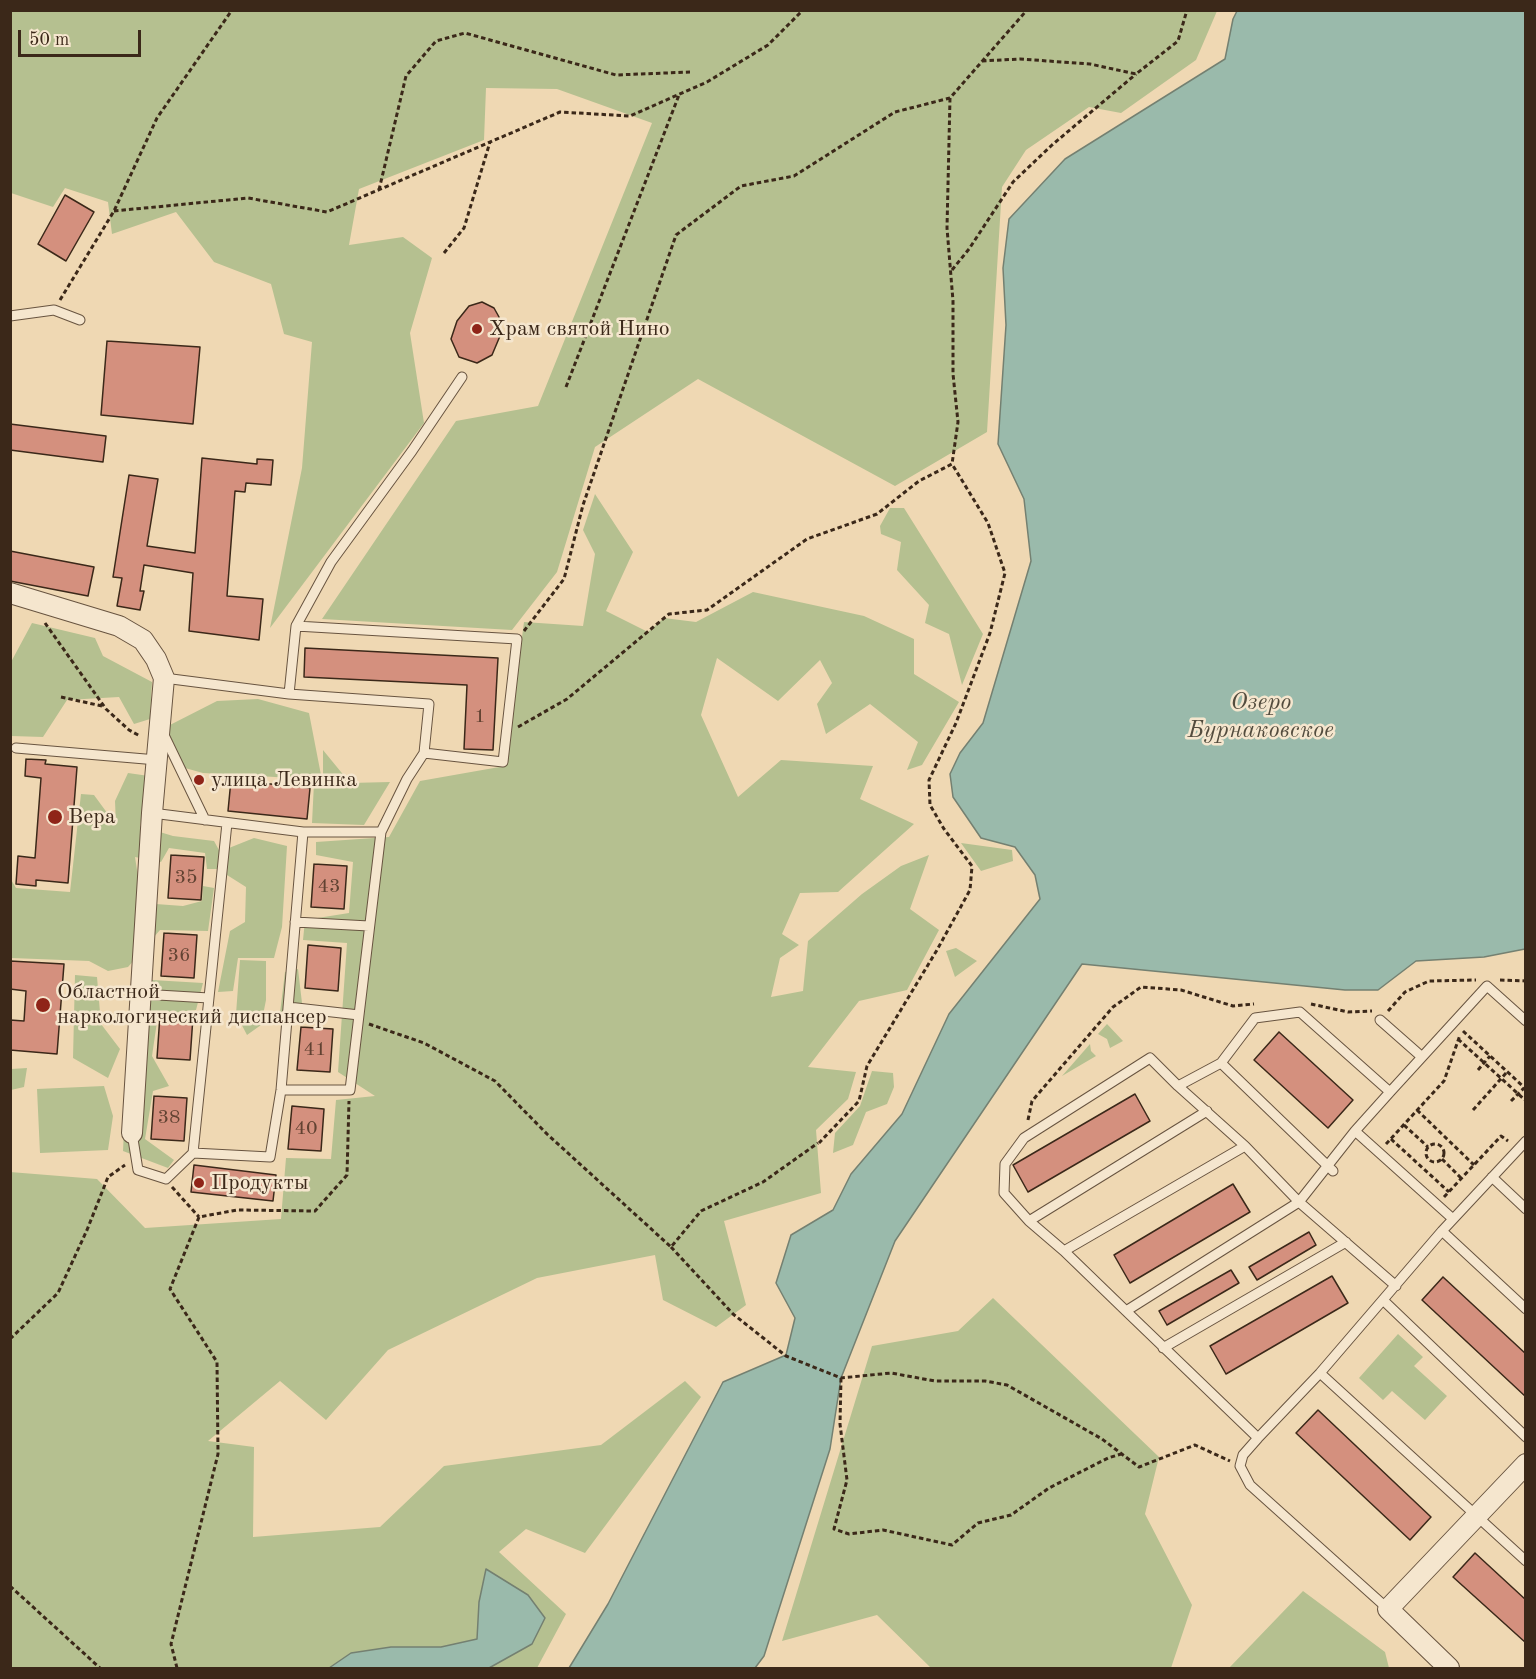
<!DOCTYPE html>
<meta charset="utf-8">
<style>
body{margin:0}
#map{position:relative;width:1536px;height:1679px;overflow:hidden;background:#efd8b3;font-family:"Old Standard TT",serif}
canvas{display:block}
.frame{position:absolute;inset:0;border:12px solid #3b2819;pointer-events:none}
.scale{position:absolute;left:18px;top:30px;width:123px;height:27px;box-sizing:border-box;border:3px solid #3b2819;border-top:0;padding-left:8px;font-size:18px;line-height:21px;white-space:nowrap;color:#3b2819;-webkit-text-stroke:4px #f5e6ce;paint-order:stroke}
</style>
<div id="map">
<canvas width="1536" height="1679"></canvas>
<div class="frame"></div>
<div class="scale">50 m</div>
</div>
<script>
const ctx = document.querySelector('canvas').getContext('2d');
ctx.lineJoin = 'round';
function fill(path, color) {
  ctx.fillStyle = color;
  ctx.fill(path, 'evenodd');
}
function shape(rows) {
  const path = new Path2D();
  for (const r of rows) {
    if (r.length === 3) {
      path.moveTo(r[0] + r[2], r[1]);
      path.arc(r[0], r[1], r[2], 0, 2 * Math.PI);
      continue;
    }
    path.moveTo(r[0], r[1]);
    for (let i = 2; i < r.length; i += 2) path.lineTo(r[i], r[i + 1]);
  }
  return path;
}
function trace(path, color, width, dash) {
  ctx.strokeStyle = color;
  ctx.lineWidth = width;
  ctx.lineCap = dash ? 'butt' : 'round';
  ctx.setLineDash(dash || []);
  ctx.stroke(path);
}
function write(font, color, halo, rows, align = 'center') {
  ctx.font = font + ' "Old Standard TT",serif';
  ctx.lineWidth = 5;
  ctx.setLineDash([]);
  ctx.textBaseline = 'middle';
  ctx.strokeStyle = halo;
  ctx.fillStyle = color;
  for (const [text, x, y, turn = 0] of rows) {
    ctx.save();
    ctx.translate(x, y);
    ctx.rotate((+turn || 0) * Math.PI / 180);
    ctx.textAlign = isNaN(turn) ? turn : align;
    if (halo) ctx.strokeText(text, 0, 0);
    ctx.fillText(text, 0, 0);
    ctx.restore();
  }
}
fill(shape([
 [11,10,1217,10,1217,11,1196,60,1121,113,1089,107,1026,150,1002,187,987,432,895,486,698,379,595,447,557,572,512,630,322,619,456,421,538,406,652,123,557,89,486,88,484,140,359,189,349,245,403,237,432,258,410,333,424,423,270,628,302,468,312,342,284,334,271,284,214,262,176,212,112,234,108,202,65,188,53,207,11,193],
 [595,494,633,552,606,611,648,632,664,618,696,622,753,592,864,616,914,639,914,674,959,702,922,765,907,770,918,742,870,704,826,734,817,704,832,683,820,660,778,701,717,658,701,715,738,797,781,760,873,766,860,799,914,824,838,892,800,893,782,934,799,945,780,958,771,997,803,991,808,941,862,894,901,866,929,855,910,909,939,930,907,990,859,1001,808,1067,856,1072,848,1099,816,1130,821,1193,724,1221,746,1305,716,1327,663,1300,655,1255,537,1278,388,1350,326,1420,280,1381,208,1441,254,1447,253,1537,380,1527,444,1466,601,1445,685,1381,701,1397,585,1553,526,1529,499,1552,566,1614,537,1668,11,1668,10,1172,97,1179,145,1228,281,1219,286,1158,331,1159,336,1100,375,1096,338,1072,347,943,303,940,305,920,349,913,353,862,316,855,316,842,389,837,420,781,505,766,524,622,583,626,595,554,583,530],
 [890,508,904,508,983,634,962,685,949,634,925,623,929,605,897,570,901,542,881,534,880,526],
 [32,623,95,638,103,656,152,682,150,719,134,724,119,697,67,700,43,737,11,736,11,662],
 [258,699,309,713,321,775,293,778,203,773,185,768,166,727,217,701],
 [323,750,350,783,390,782,364,825,312,823,314,783,323,779],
 [128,773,149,776,140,826,173,836,214,841,220,852,218,869,207,869,205,853,169,848,161,862,135,857,142,903,183,906,202,901,203,886,214,888,208,931,160,930,128,967,108,971,89,961,11,958,10,878,16,888,70,892,81,794,94,795,116,825,115,801],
 [254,838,287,846,282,927,274,958,238,958,233,991,218,992,230,931,245,922,246,887,227,875,229,848],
 [961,843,1012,850,1013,861,981,871],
 [956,948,977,961,955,977,946,951],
 [240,960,266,961,266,1000,261,1025,247,1035,236,1014],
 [298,969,302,1003,280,1013,285,972],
 [75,975,97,977,101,1024,120,1049,108,1078,73,1058],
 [152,980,203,983,196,1010,158,1015,152,1056,169,1086,153,1091,145,1139,174,1160,168,1168,123,1151,128,1043,135,1012],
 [1107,1024,1123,1041,1110,1048,1107,1039,1098,1034],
 [1090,1044,1091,1051,1096,1056,1062,1076],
 [27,1068,24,1087,11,1090,11,1069],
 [872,1071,893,1073,894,1087,887,1104,866,1112,853,1145,833,1153,835,1133,860,1106],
 [104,1086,113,1116,108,1150,40,1153,37,1089],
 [993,1298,1159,1457,1145,1514,1192,1605,1171,1668,931,1668,877,1615,782,1641,872,1346,958,1331],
 [1398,1334,1423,1357,1414,1366,1447,1396,1425,1420,1392,1391,1383,1400,1359,1378],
 [1303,1591,1385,1652,1389,1668,1229,1668]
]), '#b5c090');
const water = shape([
 [1237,11,1525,11,1525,949,1484,957,1416,961,1378,990,1345,990,1082,964,895,1241,841,1378,830,1449,764,1656,755,1668,569,1668,608,1604,723,1382,786,1355,795,1318,776,1283,791,1235,833,1210,851,1174,902,1114,949,1014,1040,899,1035,875,1015,847,981,838,953,797,950,774,960,753,983,723,1031,561,1024,499,998,444,1006,325,1003,268,1009,219,1065,159,1225,59,1233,19,1237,11],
 [486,1569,528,1595,545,1618,532,1644,489,1668,329,1668,351,1653,391,1647,441,1647,477,1639,479,1602,486,1569]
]);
fill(water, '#9abaab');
trace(water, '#748071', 1.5);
const building = shape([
 [65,195,94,212,66,261,38,244,65,195],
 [482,302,494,308,499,317,500,336,492,355,477,363,459,357,451,339,457,321,469,306,482,302],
 [107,341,200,347,193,424,101,415,107,341],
 [10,424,106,436,103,462,10,450,10,424],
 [202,458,257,464,257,459,273,460,271,485,246,483,245,492,235,491,227,596,263,599,259,640,189,631,193,573,144,565,140,591,144,591,140,610,117,606,122,578,113,577,129,475,158,479,147,546,195,553,202,458],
 [10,551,94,567,88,596,10,581,10,551],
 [305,648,498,658,493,750,464,749,467,685,304,677,305,648],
 [26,759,46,760,45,764,77,767,68,883,36,880,36,886,16,884,18,856,35,858,41,778,25,776,26,759],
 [231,780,310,788,307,819,228,811,231,780],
 [171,855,204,857,201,900,168,898,171,855],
 [314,864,347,866,344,909,311,907,314,864],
 [164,933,197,935,194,978,161,976,164,933],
 [308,945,341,948,338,991,305,988,308,945],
 [10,961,64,964,57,1054,10,1050,10,1020,24,1021,26,991,10,989,10,961],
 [160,1015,193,1017,190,1060,157,1058,160,1015],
 [301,1027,333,1029,330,1072,297,1070,301,1027],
 [1279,1032,1353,1100,1328,1128,1254,1060,1279,1032],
 [1135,1094,1150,1121,1028,1192,1013,1165,1135,1094],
 [154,1096,187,1098,184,1141,151,1139,154,1096],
 [292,1106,324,1109,321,1151,288,1149,292,1106],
 [194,1165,276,1175,273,1201,191,1192,194,1165],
 [1233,1184,1250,1212,1130,1283,1114,1255,1233,1184],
 [1309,1232,1316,1245,1257,1280,1249,1267,1309,1232],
 [1231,1270,1239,1283,1167,1325,1159,1311,1231,1270],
 [1332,1276,1348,1303,1226,1374,1210,1346,1332,1276],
 [1443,1277,1526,1354,1526,1397,1422,1300,1443,1277],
 [1318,1410,1431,1517,1410,1540,1296,1433,1318,1410],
 [1475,1553,1526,1600,1526,1643,1453,1577,1475,1553]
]);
fill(building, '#d4907e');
trace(building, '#3b2819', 1.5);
const service = shape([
 [10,316,54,310,80,320],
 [296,626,331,562,412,451,462,377],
 [289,694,429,704,424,753],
 [163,733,205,820],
 [16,748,157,760],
 [152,813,303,832],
 [295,922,369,926],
 [141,994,209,998],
 [288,1007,359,1015],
 [1380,1020,1422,1057],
 [1221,1063,1333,1171],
 [1178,1086,1221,1063,1255,1018,1300,1012,1390,1092,1355,1131,1299,1202,1126,1311,1258,1438],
 [281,1090,350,1090,381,832],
 [1390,1092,1487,986,1526,1021],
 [1355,1131,1453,1219],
 [132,1133,138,1170,166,1179,193,1153,270,1157,281,1090,303,832,381,832,407,779,424,753,503,762,517,639,296,626,289,694,164,678],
 [193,1153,227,823],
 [1492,1177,1526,1209],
 [1029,1221,1207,1111],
 [1442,1231,1526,1309],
 [1064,1251,1245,1146],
 [1384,1301,1526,1437],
 [1126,1311,1064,1251,1029,1221,1004,1193,1005,1164,1024,1138,1150,1058,1178,1086,1245,1146,1299,1202,1396,1286],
 [1163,1348,1346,1242],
 [1320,1373,1526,1561],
 [1388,1609,1250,1485,1240,1466,1243,1455,1258,1438,1320,1373,1442,1231,1526,1141]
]);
const minor = shape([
 [10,593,119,626,143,640,156,659,164,678,152,813,132,1133],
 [1449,1668,1388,1609,1526,1464]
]);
trace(service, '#685440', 11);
trace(minor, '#685440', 22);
trace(shape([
 [982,61,1020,59,1090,64,1136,74,1178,41,1187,10],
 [950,98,947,228,953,301,953,374,958,422,952,464],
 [379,190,406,76,436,41,465,33,616,75,690,72],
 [114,211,248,198,327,212,560,112,630,116,707,82,768,45,803,10],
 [444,253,464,228,490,142],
 [952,270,969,249,1013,182,1052,145,1136,74],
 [60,300,114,211,157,118,232,10],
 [566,387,679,95],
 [45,623,106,709,129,730,140,736],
 [524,631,564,579,583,505,676,235,741,186,794,176,895,112,950,98,1027,10],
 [61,697,102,706],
 [518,727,567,699,669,614,707,610,807,539,877,514,919,481,952,464,988,523,1005,573,990,633,956,723,929,780,930,805,944,829,972,866,970,890,937,950,867,1066,859,1101,819,1143],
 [1500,980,1526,981],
 [1311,1004,1348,1012,1372,1011],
 [1388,1011,1405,992,1429,981,1476,980],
 [369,1024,424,1043,495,1081,547,1134,671,1247,701,1211,763,1182,818,1143],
 [1463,1031,1526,1089],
 [1458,1039,1526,1101],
 [1478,1070,1490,1056],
 [1511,1101,1524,1088],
 [1417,1110,1474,1165],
 [1473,1110,1507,1072],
 [1028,1120,1032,1101,1113,1007,1141,987,1181,990,1233,1006,1254,1004],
 [1404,1125,1428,1147],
 [1391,1139,1449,1192],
 [1435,1153,9],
 [1386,1144,1444,1081,1460,1035],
 [1442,1159,1461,1178],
 [172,1187,199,1217],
 [1444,1197,1501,1136,1508,1141],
 [671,1247,733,1314,786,1356,841,1378,891,1373,935,1381,985,1381,1007,1385,1102,1439,1139,1467,1195,1445,1230,1461],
 [10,1339,58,1293,87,1230,108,1177,125,1165],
 [841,1378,840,1424,847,1480,834,1529,849,1534,883,1530,952,1545,978,1523,1011,1515,1049,1488,1108,1458,1121,1454],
 [10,1586,100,1668],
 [177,1668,171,1644,218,1454,217,1362,170,1289,199,1217,237,1210,315,1211,347,1175,349,1101]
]), '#3b2819', 3, [4.5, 3]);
trace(service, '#f5e6ce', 9);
trace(minor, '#f5e6ce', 20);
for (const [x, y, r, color] of [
 [477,329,6,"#8f2418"],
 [199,780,6,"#8f2418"],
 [55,817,8,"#8f2418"],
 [43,1005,8,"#8f2418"],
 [199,1183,6,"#8f2418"]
]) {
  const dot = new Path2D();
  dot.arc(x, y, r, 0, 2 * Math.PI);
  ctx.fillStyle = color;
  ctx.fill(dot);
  trace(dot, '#f5e6ce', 2);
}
write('20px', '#614232', null, [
 ["1",480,717],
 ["35",186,878],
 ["43",329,887],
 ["36",179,956],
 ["41",315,1050],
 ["38",169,1118],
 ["40",306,1129]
]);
write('22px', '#3b2819', '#f5e6ce', [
 ["Храм святой Нино",489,329],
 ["улица Левинка",211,780],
 ["Вера",68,817],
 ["Областной",57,992],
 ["наркологический диспансер",57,1017],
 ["Продукты",211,1183]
], 'left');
write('italic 24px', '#534c3e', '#f5e6ce', [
 ["Озеро",1261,703],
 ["Бурнаковское",1261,731]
]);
</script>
